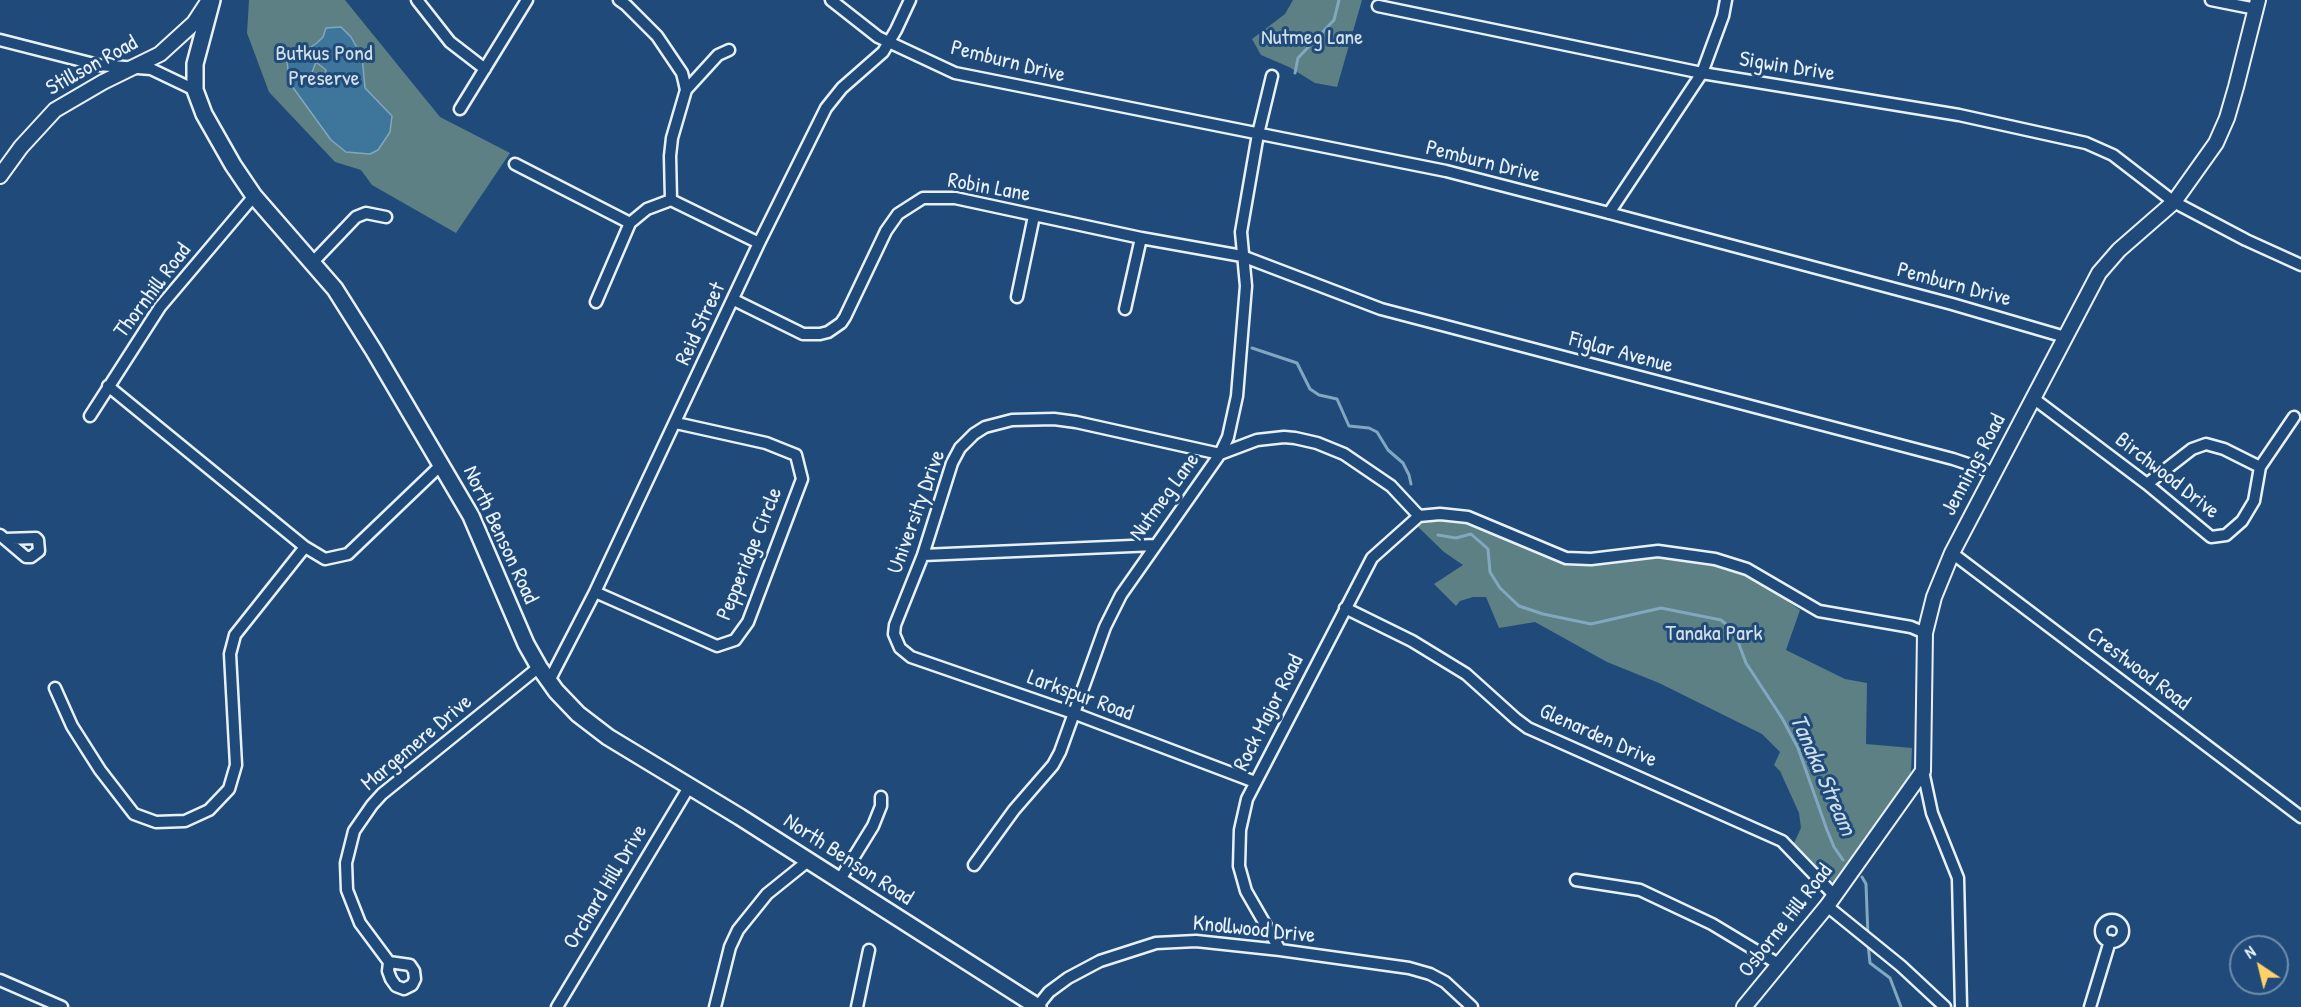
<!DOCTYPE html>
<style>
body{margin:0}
#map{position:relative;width:2301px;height:1007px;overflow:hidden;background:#1f4a7a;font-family:"Patrick Hand",sans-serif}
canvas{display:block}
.north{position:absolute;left:2229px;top:935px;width:60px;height:60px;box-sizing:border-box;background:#1f4a7a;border:2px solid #6f8dac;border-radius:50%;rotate:325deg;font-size:16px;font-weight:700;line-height:24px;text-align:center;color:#e8f1f8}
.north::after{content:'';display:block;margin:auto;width:21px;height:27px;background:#ffd166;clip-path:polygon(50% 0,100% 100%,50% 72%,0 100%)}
</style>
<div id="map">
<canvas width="2301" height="1007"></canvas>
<div class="north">N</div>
</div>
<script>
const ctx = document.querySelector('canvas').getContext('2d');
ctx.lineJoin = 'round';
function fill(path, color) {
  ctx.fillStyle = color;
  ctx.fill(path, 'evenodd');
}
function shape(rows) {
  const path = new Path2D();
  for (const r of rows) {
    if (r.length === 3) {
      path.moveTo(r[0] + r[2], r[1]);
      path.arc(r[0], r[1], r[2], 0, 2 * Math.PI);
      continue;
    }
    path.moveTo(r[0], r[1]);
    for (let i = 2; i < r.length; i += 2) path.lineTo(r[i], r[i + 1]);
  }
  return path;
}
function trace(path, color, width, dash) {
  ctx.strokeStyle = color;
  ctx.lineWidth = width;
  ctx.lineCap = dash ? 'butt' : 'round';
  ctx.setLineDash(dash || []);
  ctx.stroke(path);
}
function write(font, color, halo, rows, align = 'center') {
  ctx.font = font + ' "Patrick Hand",sans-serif';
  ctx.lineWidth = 6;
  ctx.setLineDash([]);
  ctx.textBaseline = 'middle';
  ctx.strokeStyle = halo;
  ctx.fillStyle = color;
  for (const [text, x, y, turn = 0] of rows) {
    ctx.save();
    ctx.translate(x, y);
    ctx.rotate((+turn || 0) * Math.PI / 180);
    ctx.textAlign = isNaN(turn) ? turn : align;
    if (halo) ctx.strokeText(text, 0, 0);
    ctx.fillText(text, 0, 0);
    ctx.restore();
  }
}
fill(shape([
 [249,0,345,0,440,117,510,153,456,233,372,185,361,170,335,162,269,92,247,33],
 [1293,0,1362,0,1337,87,1315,83,1289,67,1261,55,1252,39,1285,14],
 [1423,516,1465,520,1554,556,1569,565,1661,554,1713,563,1749,573,1800,610,1786,650,1845,679,1867,683,1866,744,1912,748,1911,772,1909,778,1834,883,1794,843,1801,828,1799,813,1780,771,1774,765,1780,752,1762,734,1659,683,1607,662,1535,622,1499,628,1486,597,1473,597,1460,601,1456,606,1434,584,1463,565,1444,552,1413,522]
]), '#5c8084');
const water = shape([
 [341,27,351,37,362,57,365,88,392,116,390,132,378,150,370,154,346,152,331,140,289,82,287,60,296,57,317,43,323,37,326,28,341,27],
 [316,62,326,70,323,86,317,86,311,75,316,62]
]);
fill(water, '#3e759a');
trace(water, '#82a7c0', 1.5);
trace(shape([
 [1295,73,1298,58,1334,20,1339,0],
 [1252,348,1297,363,1310,389,1319,395,1337,399,1349,426,1369,428,1377,432,1388,450,1403,463,1409,475,1411,484],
 [1438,535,1456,538,1471,534,1488,549,1490,572,1500,588,1519,606,1543,614,1591,624,1661,608,1721,620,1734,631,1746,663,1782,718,1798,748,1827,830,1834,847,1843,860],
 [1862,877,1866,884,1868,937],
 [1868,944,1870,963,1890,978,1901,1007]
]), '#82a7c0', 3);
const minor = shape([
 [417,0,450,42,485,69],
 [619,0,626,5,657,36,682,73,684,81,686,90,672,138,670,156,671,200],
 [831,0,878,37,955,73,1446,171,1609,213,1952,304,2065,337],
 [2211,0,2256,9],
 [1378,6,1702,73,1959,115,2086,143,2113,155,2174,202,2246,240,2301,265],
 [0,40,98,65,151,69,195,90],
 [686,90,718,55,729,50],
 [460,109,527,0],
 [515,164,630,223,647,209,671,200],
 [671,200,759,243],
 [1609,213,1702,73,1723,16,1726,0],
 [313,262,356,217,366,213,386,217],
 [1017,297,1034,216],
 [734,300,803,334,820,334,828,332,841,323,845,317,886,231,898,214,923,198,955,198,1141,238,1242,256,1381,309,1953,459,1995,473],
 [596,302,630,223],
 [1125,309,1141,238],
 [108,386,305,547],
 [2033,398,2147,484,2211,537,2226,535,2242,521,2254,501,2260,467,2294,417],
 [90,416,160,307,254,196],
 [2147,484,2192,449,2206,444,2224,449,2260,467],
 [0,535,26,557,31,557,39,551,38,540,36,538,5,539],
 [1952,553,2301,817],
 [923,555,1155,545],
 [595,592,717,646,735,640,748,622,802,479,796,455,766,443,676,423],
 [1345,608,1412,641,1466,674,1516,719,1528,728,1782,841,1834,895],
 [549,681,595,592,759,243,826,108,842,88,883,52,896,30,910,0],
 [55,688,72,726,100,770,134,814,156,822,185,821,209,810,229,789,236,765,230,654,235,635,305,547,325,559,348,554,442,464],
 [1923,771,1932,813,1958,878,1961,1007],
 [1255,782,1073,713,911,657,900,648,894,634,895,625,923,555,952,463,960,448,974,434,985,427,1012,420,1054,419,1076,422,1220,454,1257,440,1284,437,1295,438,1317,443,1344,454,1391,486,1419,516,1440,514,1468,517,1566,558,1591,559,1658,551,1715,559,1747,569,1819,611,1911,627,1925,633],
 [974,865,1014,810,1053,765,1060,752,1105,627,1121,595,1220,454,1228,437,1237,396,1246,286,1241,232,1258,134,1272,76],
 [1576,880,1640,890,1712,924,1780,965],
 [839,881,873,826,881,806,881,797],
 [1827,906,1901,966,1945,1007],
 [2112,931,11],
 [1280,950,1246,891,1239,866,1240,830,1247,799,1372,558,1419,516],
 [389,962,388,971,391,979,396,986,404,989,412,985,415,979,414,971,410,965,389,962,360,923,347,890,346,863,354,831,372,805,382,794,539,667],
 [0,980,62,1007],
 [557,1007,689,787],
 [715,1007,730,947,738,930,767,894,808,861],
 [857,1007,869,950],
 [1037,1007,1049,992,1068,978,1100,961,1156,943,1196,941,1280,950,1409,968,1430,974,1445,982,1472,1007],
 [2090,1007,2110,941]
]);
const tertiary = shape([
 [0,176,21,147,55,110,103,82,160,54,194,23,209,0],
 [1744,1007,1827,906,1923,771,1925,633,1934,597,1952,553,2099,273,2119,250,2174,202,2216,143,2227,118,2236,87,2258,0]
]);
const secondary = shape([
 [212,0,195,64,195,90,204,114,233,165,254,196,335,289,374,351,471,516,526,644,539,667,556,691,578,714,608,737,740,817,1038,1007]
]);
trace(minor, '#e8f1f8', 15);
trace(tertiary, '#e8f1f8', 18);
trace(secondary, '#e8f1f8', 20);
trace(minor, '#1f4a7a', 10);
trace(tertiary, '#1f4a7a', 14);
trace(secondary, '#1f4a7a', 15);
write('22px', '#d3e0e7', '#1f4a7a', [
 ["Nutmeg Lane",1312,38],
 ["Butkus Pond",324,54],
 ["Preserve",324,79],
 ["Tanaka Park",1714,634]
]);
write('22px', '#e8f1f8', '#1f4a7a', [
 ["Pemburn Drive",1008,62,14],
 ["Stillson Road",92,66,-29],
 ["Sigwin Drive",1787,67,9],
 ["Pemburn Drive",1483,162,14],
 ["Robin Lane",989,188,10],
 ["Pemburn Drive",1954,285,15],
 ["Thornhill Road",153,291,-53],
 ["Reid Street",701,324,-65],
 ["Figlar Avenue",1621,353,15],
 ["Jennings Road",1974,465,-62],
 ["Birchwood Drive",2167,476,38],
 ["Nutmeg Lane",1165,497,-54],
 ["University Drive",917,512,-70],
 ["North Benson Road",500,535,65],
 ["Pepperidge Circle",750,554,-68],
 ["Crestwood Road",2138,669,37],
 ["Larkspur Road",1080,696,20],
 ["Rock Major Road",1269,713,-63],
 ["Glenarden Drive",1598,736,24],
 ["Margemere Drive",417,743,-40],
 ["North Benson Road",848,860,33],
 ["Orchard Hill Drive",606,887,-59],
 ["Osborne Hill Road",1786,921,-52],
 ["Knollwood Drive",1254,930,6]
]);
write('italic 24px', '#cedeea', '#1f4a7a', [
 ["Tanaka Stream",1822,775,66]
]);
</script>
